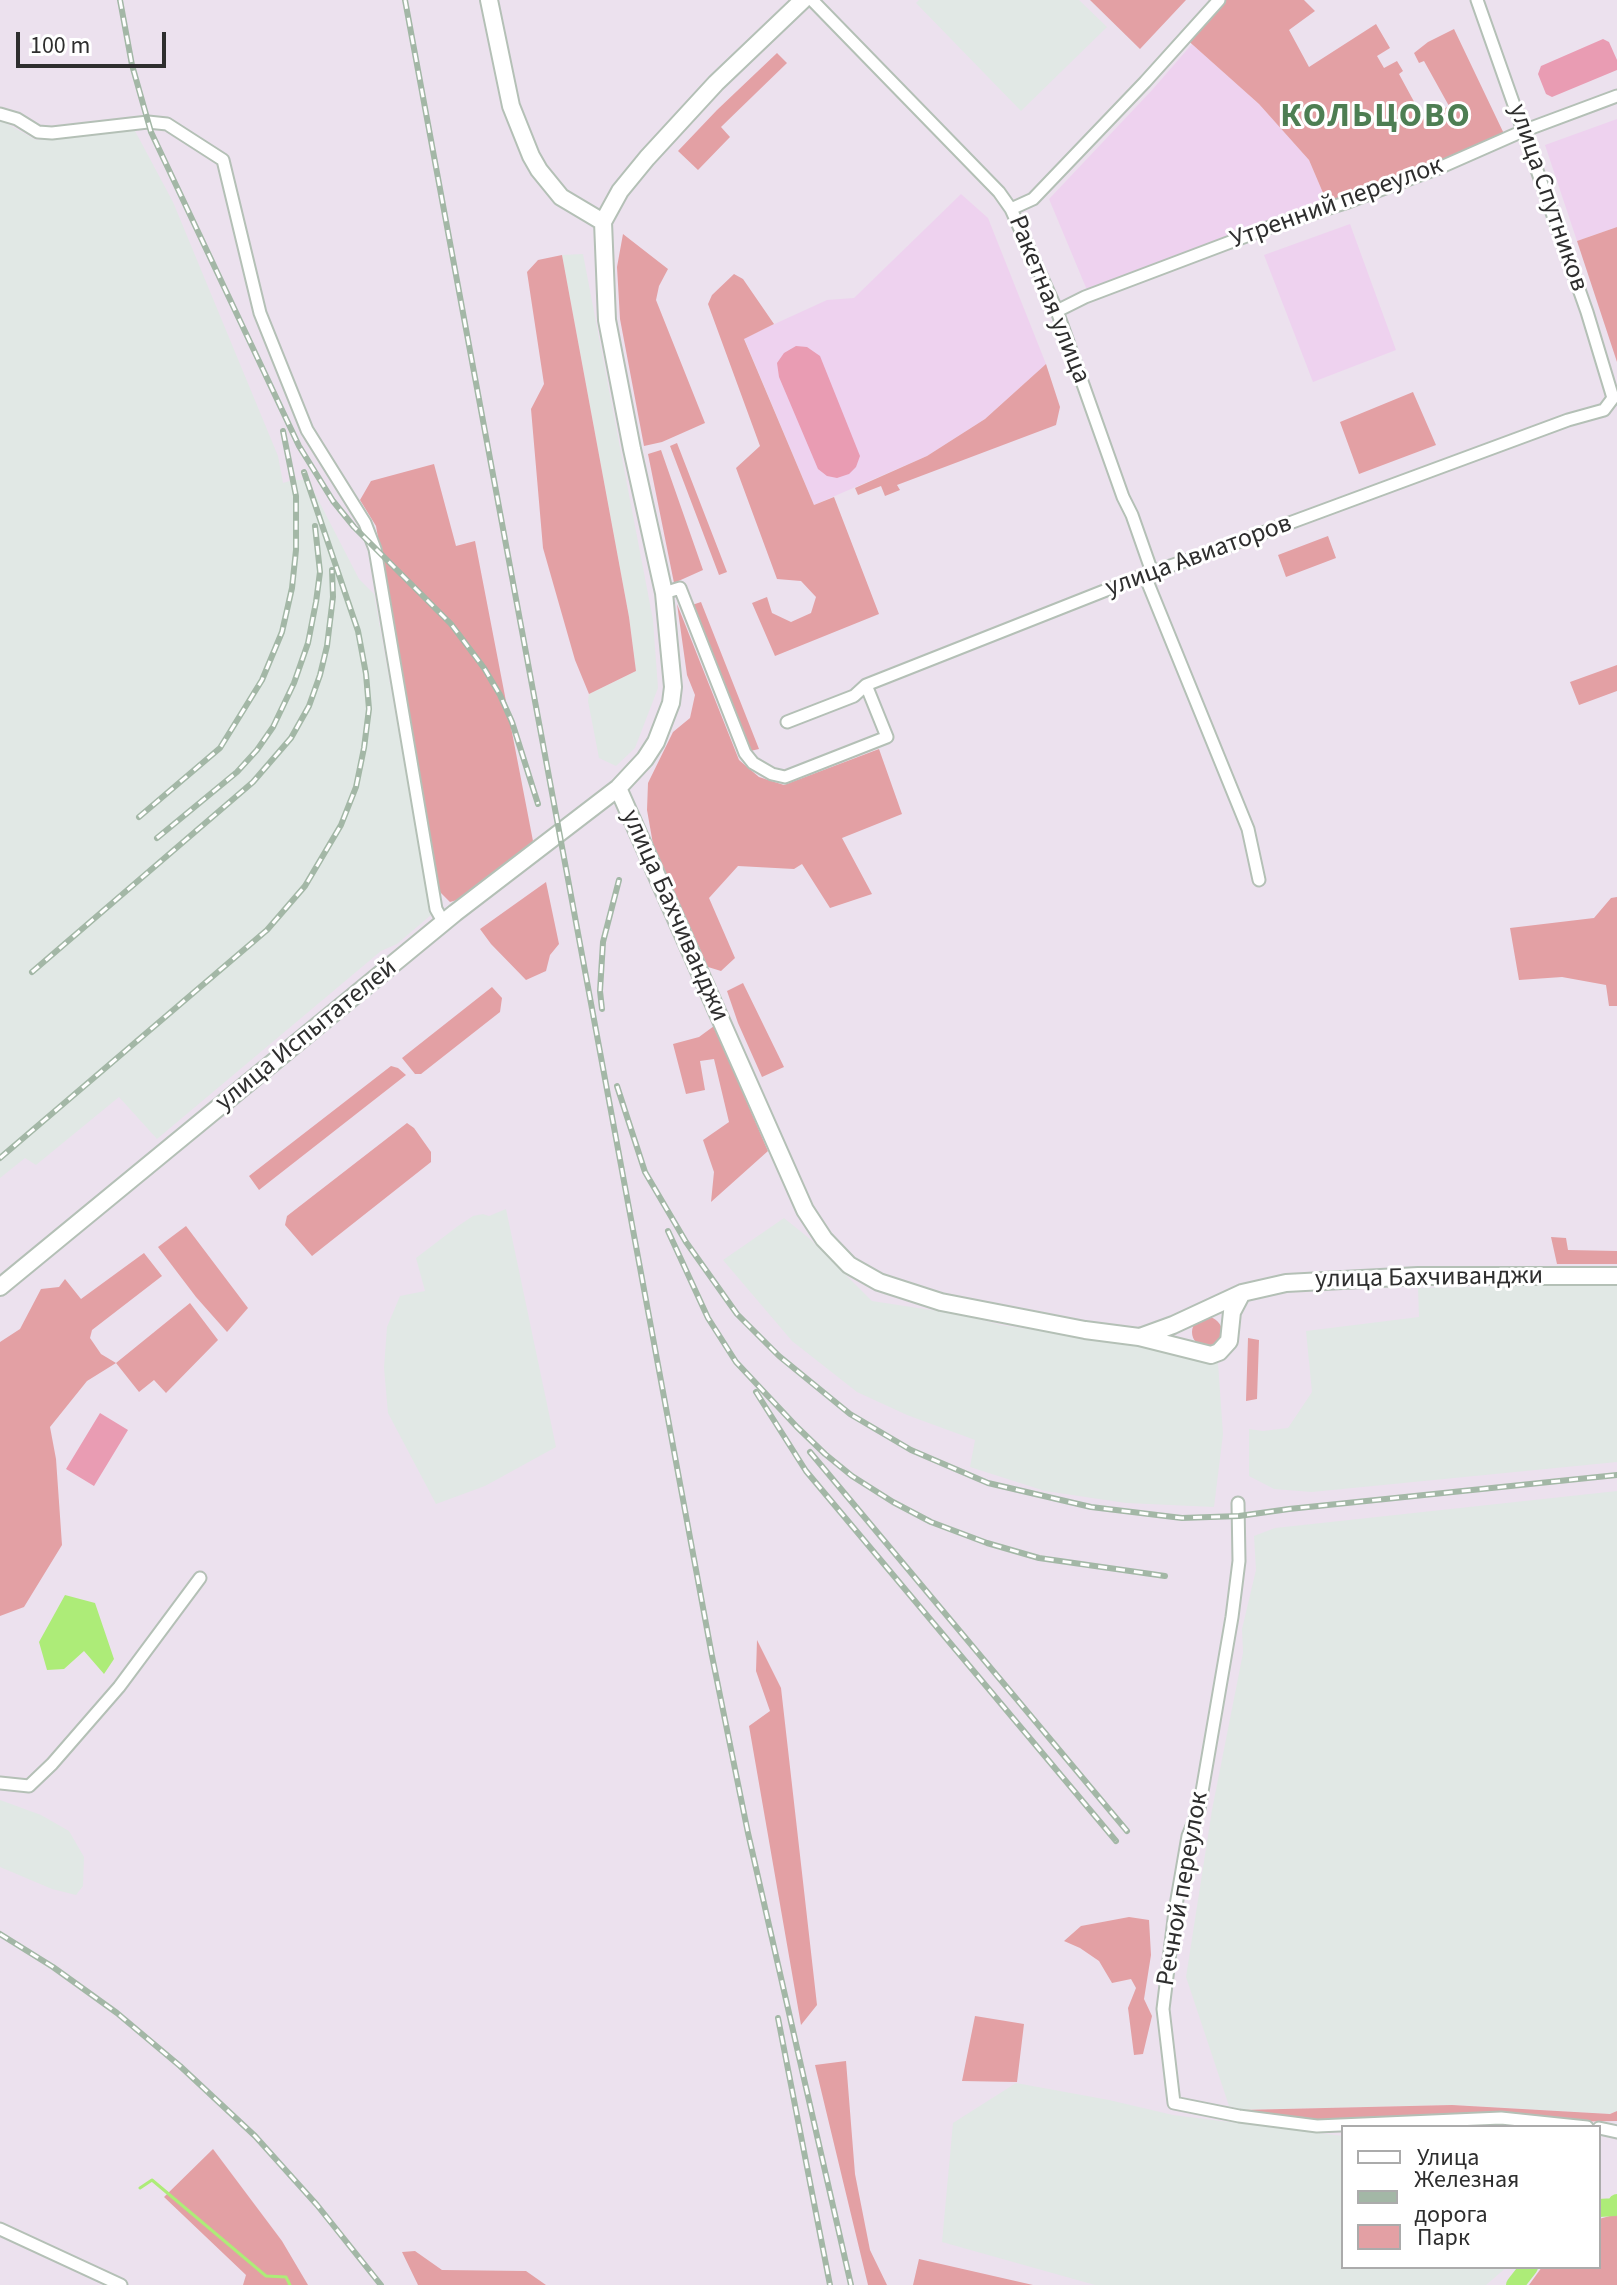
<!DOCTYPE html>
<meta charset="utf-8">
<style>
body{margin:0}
#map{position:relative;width:1617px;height:2285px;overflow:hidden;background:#ece1ee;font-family:"Source Sans 3",sans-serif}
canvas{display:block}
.legend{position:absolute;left:1341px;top:2125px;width:260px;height:144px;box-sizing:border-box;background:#fff;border:2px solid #ababab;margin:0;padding:10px 14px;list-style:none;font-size:24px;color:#2e2e2e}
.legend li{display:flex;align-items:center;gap:16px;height:40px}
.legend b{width:40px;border:2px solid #ababab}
.scale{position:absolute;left:16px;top:32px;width:150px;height:36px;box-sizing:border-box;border:4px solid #2e2e2e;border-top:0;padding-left:10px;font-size:24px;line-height:28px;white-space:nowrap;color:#2e2e2e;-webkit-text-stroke:6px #fff;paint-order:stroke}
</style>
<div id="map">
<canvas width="1617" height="2285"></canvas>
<ul class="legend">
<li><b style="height:10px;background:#fff"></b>Улица</li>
<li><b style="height:10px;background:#a3b7a6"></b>Железная дорога</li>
<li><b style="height:22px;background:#e3a0a4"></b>Парк</li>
</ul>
<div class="scale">100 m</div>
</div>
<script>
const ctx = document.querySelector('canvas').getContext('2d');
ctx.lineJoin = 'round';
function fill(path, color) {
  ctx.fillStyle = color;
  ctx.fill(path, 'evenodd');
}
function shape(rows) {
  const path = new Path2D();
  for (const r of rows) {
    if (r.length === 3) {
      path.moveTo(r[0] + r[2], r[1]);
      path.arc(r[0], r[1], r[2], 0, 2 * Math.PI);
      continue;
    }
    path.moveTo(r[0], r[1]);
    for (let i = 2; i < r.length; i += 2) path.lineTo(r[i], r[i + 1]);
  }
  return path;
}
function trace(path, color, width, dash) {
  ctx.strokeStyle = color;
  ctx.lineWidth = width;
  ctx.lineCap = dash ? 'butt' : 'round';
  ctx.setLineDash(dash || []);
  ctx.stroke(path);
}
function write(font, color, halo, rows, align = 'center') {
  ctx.font = font + ' "Source Sans 3",sans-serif';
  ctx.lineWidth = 6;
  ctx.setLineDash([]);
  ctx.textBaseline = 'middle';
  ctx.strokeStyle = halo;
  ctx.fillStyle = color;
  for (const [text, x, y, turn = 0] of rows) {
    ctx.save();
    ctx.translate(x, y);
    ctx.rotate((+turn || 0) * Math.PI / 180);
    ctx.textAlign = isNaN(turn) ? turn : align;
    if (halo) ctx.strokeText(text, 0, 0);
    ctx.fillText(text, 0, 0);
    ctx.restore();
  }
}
fill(shape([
 [919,0,1079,0,1107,27,1021,111,916,3],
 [0,120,36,140,82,137,134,129,173,202,278,456,283,483,293,480,308,480,359,579,374,594,431,915,397,944,381,951,157,1139,119,1097,36,1165,25,1158,0,1178],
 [583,254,653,620,658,688,635,748,616,766,599,758,588,701,589,694,636,671,629,617,562,255],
 [506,1209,556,1447,485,1486,436,1504,388,1413,384,1368,387,1327,400,1296,425,1291,416,1258,458,1226,473,1216,483,1214,489,1216],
 [784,1218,810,1239,872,1301,964,1315,1001,1325,1161,1349,1210,1359,1218,1363,1223,1434,1214,1507,1126,1503,1045,1491,970,1467,975,1440,907,1415,857,1392,792,1341,723,1260],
 [1617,1284,1617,1462,1312,1492,1274,1489,1249,1476,1249,1429,1263,1431,1288,1428,1312,1392,1306,1331,1419,1317,1418,1288],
 [1617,1491,1617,2111,1610,2114,1453,2105,1241,2110,1229,2106,1186,1977,1212,1810,1243,1653,1242,1629,1256,1570,1254,1536,1275,1528],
 [0,1800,41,1815,69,1831,84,1857,83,1886,76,1895,52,1889,0,1867],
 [1016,2083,1109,2100,1173,2115,1343,2136,1343,2267,1507,2267,1486,2285,1095,2285,942,2242,953,2123]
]), '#e1e8e5');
fill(shape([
 [1192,44,1259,104,1309,160,1326,200,1087,290,1049,199,1153,89],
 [1617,119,1617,227,1577,241,1545,145],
 [961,194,988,218,1046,364,985,419,927,456,814,505,744,338,827,300,854,298],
 [1350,224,1396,350,1313,382,1264,255]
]), '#eed2ef');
fill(shape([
 [1090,0,1186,0,1140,49],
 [1222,0,1304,0,1315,11,1289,30,1309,67,1376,24,1390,48,1377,56,1384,68,1397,61,1403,71,1399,74,1424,120,1449,106,1424,61,1419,63,1414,53,1428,42,1454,29,1506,138,1329,207,1309,160,1259,104,1184,37],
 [777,53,787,63,721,127,730,137,698,170,678,151,717,110],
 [1617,227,1617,362,1577,241],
 [623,234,668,269,659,286,656,300,705,423,662,442,644,446,620,319,617,267],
 [562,255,629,617,636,671,589,694,575,660,543,548,531,409,544,384,527,272,538,260],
 [734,274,743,279,774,324,744,339,814,505,834,497,879,614,775,656,752,603,767,597,772,613,791,622,811,613,816,597,801,581,777,579,736,468,760,446,708,304,712,295],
 [1046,364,1060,407,1056,425,897,485,900,490,885,496,881,486,858,495,855,488,927,456,985,419],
 [1413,392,1436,445,1359,474,1340,422],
 [677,443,727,572,719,575,670,446],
 [661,450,703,570,674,583,648,454],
 [434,464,456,546,475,541,533,841,464,898,450,902,439,891,376,526,360,500,371,481],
 [1328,536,1336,558,1286,577,1278,555],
 [701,602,759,749,746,752,689,606],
 [677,604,739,760,759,777,784,785,879,749,902,814,842,838,872,894,830,908,802,864,794,869,738,866,709,898,735,958,721,971,708,967,653,844,647,810,648,783,673,732,690,718,695,695,687,675],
 [1617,665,1617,691,1579,705,1570,682],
 [546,882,559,944,550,955,546,971,526,980,491,944,480,929],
 [1617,897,1617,1006,1609,1006,1606,985,1562,977,1519,980,1510,928,1594,918,1611,898],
 [743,983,784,1067,762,1077,738,1023,727,991],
 [492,987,502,998,500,1012,421,1074,415,1074,402,1058],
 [714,1026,768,1151,711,1202,714,1172,703,1140,729,1122,714,1059,700,1061,705,1090,686,1094,673,1044,699,1037],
 [391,1066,398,1068,406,1075,259,1190,249,1176],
 [407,1123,414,1128,431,1152,431,1162,312,1256,285,1225,287,1216],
 [186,1226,248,1308,227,1332,196,1297,158,1247],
 [1551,1237,1566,1238,1568,1250,1617,1251,1617,1264,1557,1264],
 [144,1253,162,1276,92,1330,90,1338,101,1354,116,1363,190,1303,218,1340,166,1393,154,1380,139,1392,116,1363,87,1381,50,1427,56,1459,62,1545,24,1607,0,1616,0,1342,20,1329,41,1289,59,1287,65,1279,81,1299],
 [1207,1332,15],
 [1248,1338,1259,1340,1257,1399,1246,1401],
 [757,1640,781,1688,817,2005,801,2025,749,1726,770,1711,756,1671],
 [1129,1917,1149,1920,1151,1955,1144,1999,1152,2016,1143,2054,1134,2055,1128,2008,1136,1988,1131,1979,1112,1983,1099,1961,1080,1948,1064,1941,1081,1926],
 [975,2016,1024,2024,1017,2082,962,2081],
 [846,2061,855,2174,870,2250,887,2285,868,2285,815,2065],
 [1452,2105,1610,2114,1617,2111,1617,2121,1358,2125,1239,2116,1241,2110],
 [213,2149,282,2241,308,2285,243,2285,246,2275,164,2197],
 [1617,2214,1617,2285,1529,2285,1542,2267,1599,2267,1599,2219],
 [415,2251,442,2270,526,2271,546,2285,418,2285,402,2252],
 [919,2259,1033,2285,913,2285]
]), '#e3a0a4');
fill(shape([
 [1603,39,1609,42,1617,60,1617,70,1552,97,1546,94,1538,74,1541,66],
 [796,346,807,347,820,356,860,456,856,467,849,474,837,478,827,476,818,469,779,377,777,363,784,353],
 [100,1413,128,1430,94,1486,66,1469]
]), '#e99cb3');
fill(shape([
 [65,1595,95,1603,114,1659,104,1674,84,1651,64,1669,47,1670,39,1642]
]), '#adec78');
trace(shape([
 [140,2188,152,2180,266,2276,286,2277,290,2285]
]), '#adec78', 3);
trace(shape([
 [1599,2208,1615,2207,1617,2203],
 [1515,2285,1529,2267]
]), '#adec78', 18);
const minor = shape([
 [812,0,999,192,1011,209,1057,311,1123,497,1132,515,1152,572],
 [0,114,17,119,38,132,52,133,148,122,167,124,223,160,260,313,307,430,365,523,375,549,436,909,444,923],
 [1011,209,1033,199,1145,82,1219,0],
 [1057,311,1085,297,1278,224,1348,202,1439,168,1523,131,1617,96],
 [1145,576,1248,829,1259,880],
 [664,593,680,588,745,753,753,763,772,774,785,777,887,737,866,685],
 [787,722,854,696,866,685,1152,572,1203,555,1568,420,1604,410,1613,398,1587,312,1477,0],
 [1238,1503,1239,1561,1232,1617,1199,1809,1188,1836,1175,1911,1163,2009,1174,2103,1239,2116,1317,2126,1501,2118,1587,2127],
 [0,1783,29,1786,52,1764,119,1687,200,1578],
 [1599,2128,1617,2132],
 [0,2229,121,2285]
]);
const secondary = shape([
 [489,0,511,106,531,156,539,170,561,197,603,222],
 [618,788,805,1210,824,1239,849,1265,879,1282,941,1302,1085,1330,1139,1337,1211,1355,1219,1352,1229,1341,1232,1312,1242,1293],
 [0,1287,455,913,618,788,645,759,656,742,671,703,673,687,664,593,632,449,607,320,603,222,620,191,647,158,716,83,803,0],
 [1140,1337,1173,1325,1242,1293,1286,1283,1418,1276,1617,1276]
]);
trace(minor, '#b4c0b6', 15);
trace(secondary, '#b4c0b6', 20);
trace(minor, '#fff', 11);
trace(secondary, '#fff', 16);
const rail = shape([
 [120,0,132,65,151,132,299,446,333,501,354,527,451,624,484,668,500,695,512,722,538,804],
 [405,0,712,1656,748,1833,851,2285],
 [139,817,220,748,262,680,282,632,292,588,296,550,296,496,283,431],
 [157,838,237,772,257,750,273,727,294,683,308,643,316,602,320,572,315,526],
 [32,972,253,782,291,738,309,706,320,675,327,646,333,597,332,570],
 [602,1009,600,991,603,942,619,880],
 [617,1086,645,1172,686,1242,737,1314,779,1356,850,1414,911,1450,988,1483,1091,1507,1182,1518,1239,1516,1289,1509,1617,1475],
 [0,1158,267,930,305,886,341,825,356,787,364,748,369,709,366,674,358,631,304,472],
 [668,1231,708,1318,736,1362,797,1427,825,1454,852,1476,893,1502,931,1522,987,1543,1039,1558,1165,1576],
 [756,1392,806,1471,1116,1841],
 [810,1452,1127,1831],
 [0,1934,53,1967,117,2013,180,2066,255,2136,317,2205,381,2285],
 [778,2018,830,2285]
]);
trace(rail, '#a3b7a6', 6);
trace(rail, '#fff', 3, [9]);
write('26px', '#2e2e2e', '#fff', [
 ["улица Спутников",1547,198,71],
 ["Утренний переулок",1337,204,-20],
 ["Ракетная улица",1048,300,68],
 ["улица Авиаторов",1199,557,-20],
 ["улица Бахчиванджи",674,916,66],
 ["улица Испытателей",307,1036,-39],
 ["улица Бахчиванджи",1429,1279,-1],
 ["Речной переулок",1184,1889,-80]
]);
ctx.letterSpacing = '2px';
write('bold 34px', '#4e7e53', '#fff', [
 ["КОЛЬЦОВО",1376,119]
]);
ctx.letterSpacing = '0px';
</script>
